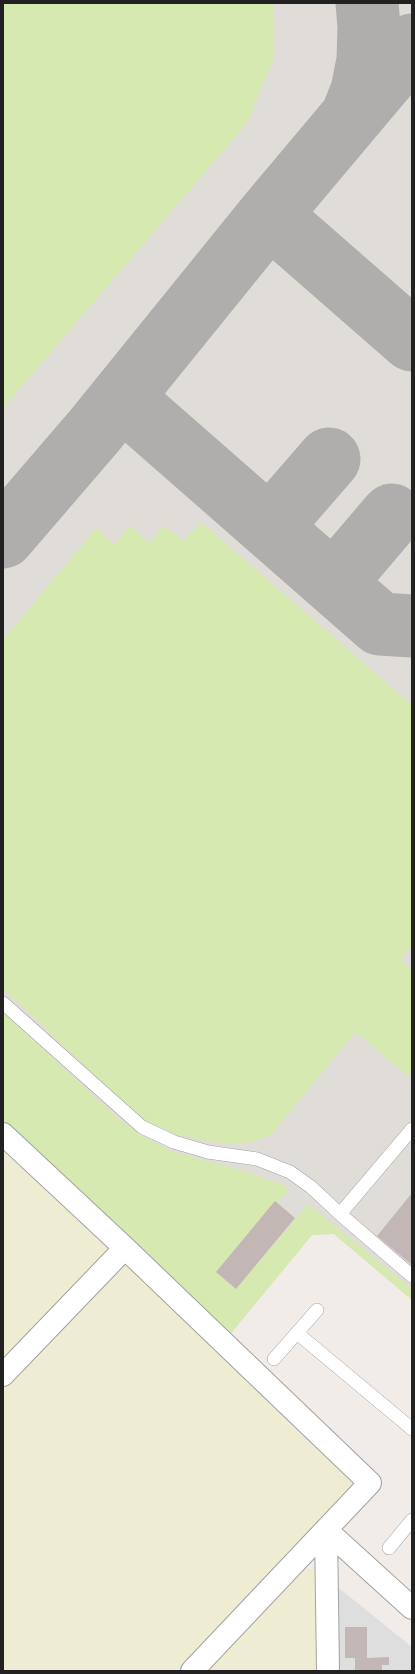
<!DOCTYPE html>
<style>
body{margin:0}
#map{position:relative;width:415px;height:1674px;overflow:hidden;background:#f1ece8;font-family:Signika,sans-serif}
canvas{display:block}
.frame{position:absolute;inset:0;border:4px solid #212121;pointer-events:none}
</style>
<div id="map">
<canvas width="415" height="1674"></canvas>
<div class="frame"></div>
</div>
<script>
const ctx = document.querySelector('canvas').getContext('2d');
ctx.lineJoin = 'round';
function fill(path, color) {
  ctx.fillStyle = color;
  ctx.fill(path, 'evenodd');
}
function shape(rows) {
  const path = new Path2D();
  for (const r of rows) {
    path.moveTo(r[0], r[1]);
    for (let i = 2; i < r.length; i += 2) path.lineTo(r[i], r[i + 1]);
  }
  return path;
}
function trace(path, color, width, dash) {
  ctx.strokeStyle = color;
  ctx.lineWidth = width;
  ctx.lineCap = dash ? 'butt' : 'round';
  ctx.setLineDash(dash || []);
  ctx.stroke(path);
}
fill(shape([
 [324,1576,412,1647,412,1671,326,1671]
]), '#dfdede');
fill(shape([
 [3,3,412,3,412,1300,334,1234,312,1235,227,1338,3,1122]
]), '#e0ddd9');
fill(shape([
 [3,1148,114,1251,3,1367],
 [123,1262,358,1482,177,1671,3,1671,3,1386],
 [300,1569,315,1569,318,1671,205,1671]
]), '#efecd4');
fill(shape([
 [3,3,273,3,273,60,247,123,3,408],
 [201,522,412,705,412,946,400,960,412,970,412,1071,408,1076,355,1032,271,1135,253,1142,229,1144,211,1142,178,1135,146,1121,121,1101,3,988,3,640,96,528,114,545,130,526,149,543,164,526,184,541],
 [3,1012,113,1114,139,1134,171,1151,247,1172,284,1185,290,1190,277,1203,275,1201,216,1272,236,1289,308,1204,412,1289,412,1300,334,1234,312,1235,227,1338,3,1122]
]), '#d6e9b0');
trace(shape([
 [354,111,362,91,368,60,369,27,367,3],
 [269,215,412,340],
 [122,398,380,624,412,626],
 [270,527,329,459],
 [3,537,95,430,269,215,412,45],
 [334,583,392,515]
]), '#b0aeac', 63);
fill(shape([
 [412,1193,412,1265,377,1236],
 [275,1201,295,1218,236,1289,216,1272],
 [345,1627,367,1627,367,1658,389,1657,389,1665,382,1665,382,1671,355,1671,355,1658,345,1658]
]), '#c2b7b4');
const lane = shape([
 [3,1003,142,1127,174,1142,208,1152,257,1159,290,1172,311,1187,340,1214,412,1276],
 [340,1214,412,1129],
 [297,1333,412,1429],
 [274,1359,317,1310],
 [389,1548,412,1520]
]);
const street = shape([
 [3,1134,125,1248,370,1483,192,1671],
 [3,1375,125,1248],
 [326,1530,328,1671],
 [326,1530,412,1608]
]);
trace(lane, '#a2a2a2', 14);
trace(street, '#a2a2a2', 24);
trace(lane, '#fff', 13);
trace(street, '#fff', 22);
</script>
